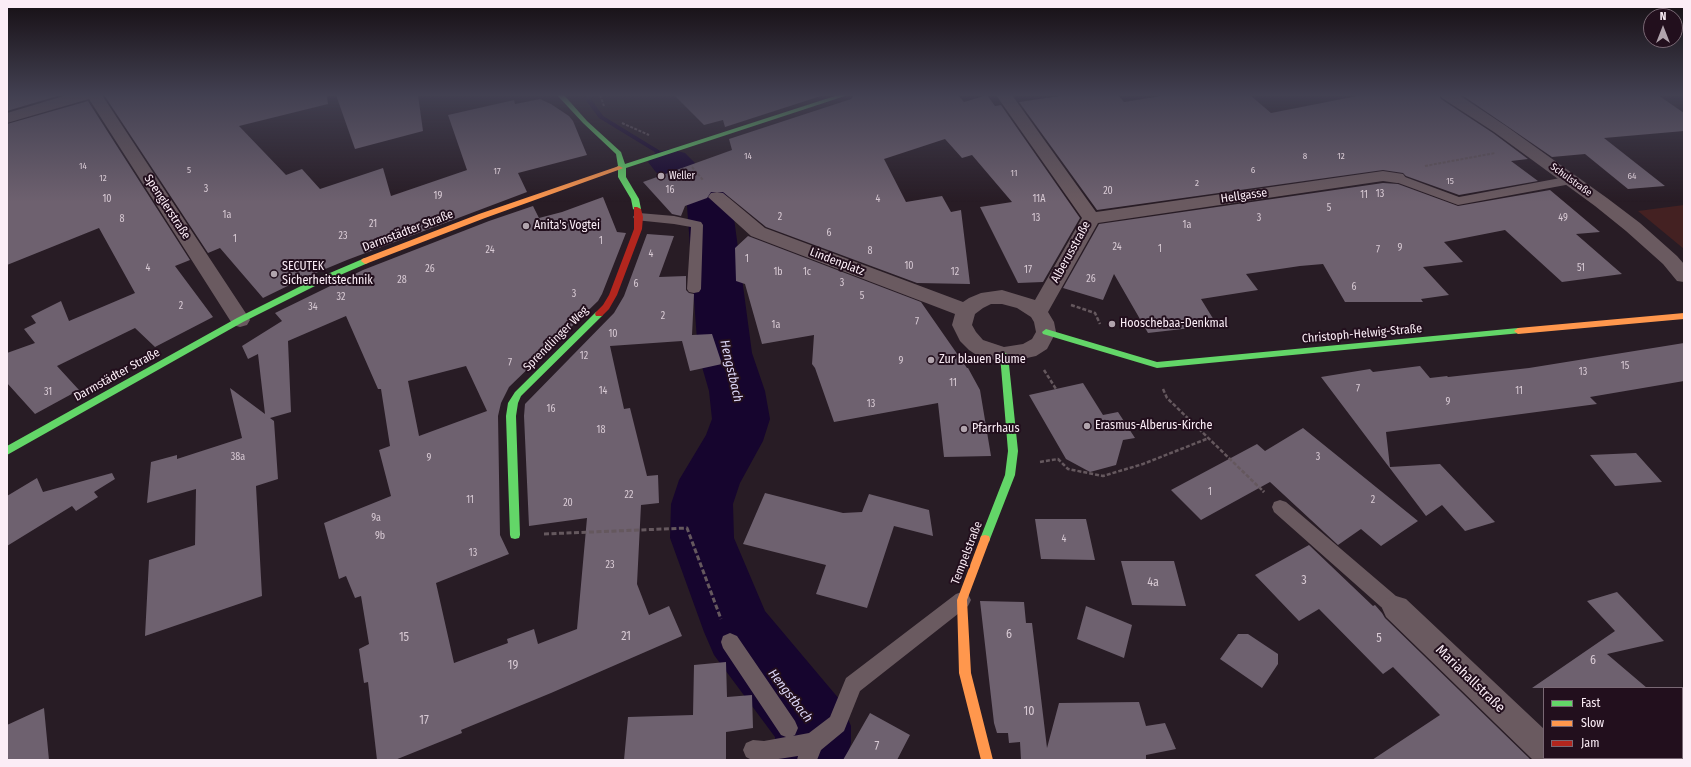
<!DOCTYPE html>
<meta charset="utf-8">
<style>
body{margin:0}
#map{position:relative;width:1691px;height:767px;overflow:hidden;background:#281c25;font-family:"Fira Sans Condensed",sans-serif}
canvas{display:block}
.frame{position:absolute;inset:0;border:8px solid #fbedf6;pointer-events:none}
.legend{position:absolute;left:1543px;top:687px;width:140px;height:72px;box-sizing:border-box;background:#220f1d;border:1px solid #796874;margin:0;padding:5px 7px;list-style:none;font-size:12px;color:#fbedf6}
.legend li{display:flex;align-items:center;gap:8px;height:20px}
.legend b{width:20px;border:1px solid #796874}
.north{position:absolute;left:1643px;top:8px;width:40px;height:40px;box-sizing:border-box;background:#220f1d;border:1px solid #796874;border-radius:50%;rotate:0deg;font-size:11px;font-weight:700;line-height:16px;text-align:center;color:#fbedf6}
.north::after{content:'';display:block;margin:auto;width:14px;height:18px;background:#b1a4ad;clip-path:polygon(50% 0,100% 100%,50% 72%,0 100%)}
</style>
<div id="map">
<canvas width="1691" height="767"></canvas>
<div class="frame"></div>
<ul class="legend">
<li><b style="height:5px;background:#63d668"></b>Fast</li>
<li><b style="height:5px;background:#ff974d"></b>Slow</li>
<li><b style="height:5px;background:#b3261e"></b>Jam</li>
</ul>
<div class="north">N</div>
</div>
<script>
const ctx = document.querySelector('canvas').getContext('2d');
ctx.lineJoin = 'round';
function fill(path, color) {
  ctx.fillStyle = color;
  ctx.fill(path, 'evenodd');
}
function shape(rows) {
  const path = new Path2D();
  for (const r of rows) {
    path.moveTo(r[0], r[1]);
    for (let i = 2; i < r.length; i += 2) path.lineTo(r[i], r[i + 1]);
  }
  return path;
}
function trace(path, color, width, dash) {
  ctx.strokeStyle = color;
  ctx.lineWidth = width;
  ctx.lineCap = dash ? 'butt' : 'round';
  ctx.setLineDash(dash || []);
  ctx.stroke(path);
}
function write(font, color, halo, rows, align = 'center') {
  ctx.font = font + ' "Fira Sans Condensed",sans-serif';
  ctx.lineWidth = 4;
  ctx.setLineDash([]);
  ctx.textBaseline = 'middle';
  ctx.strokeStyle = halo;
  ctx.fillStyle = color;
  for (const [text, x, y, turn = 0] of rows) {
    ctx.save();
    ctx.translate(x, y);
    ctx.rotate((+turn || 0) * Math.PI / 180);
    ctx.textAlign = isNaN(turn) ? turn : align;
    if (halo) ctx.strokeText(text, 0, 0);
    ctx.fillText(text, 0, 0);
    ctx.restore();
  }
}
fill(shape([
 [1684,205,1684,249,1638,211]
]), '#442122');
fill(shape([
 [588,95,594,95,591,99,603,116,662,152,672,161,672,163,668,163,658,154,599,118,585,99,588,95]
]), '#16052e');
fill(shape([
 [670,149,685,153,725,193,732,203,752,353,765,391,770,419,763,441,740,483,733,504,734,538,765,611,840,700,851,726,851,743,846,760,768,760,775,743,775,737,714,655,704,632,670,538,671,504,679,480,706,435,712,419,709,391,698,353,687,206,655,171,648,162,655,153,670,149]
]), '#16052e');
fill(shape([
 [7,95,61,95,7,111],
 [104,95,327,95,328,104,239,126,286,175,302,169,320,189,383,168,391,196,467,170,448,115,514,100,515,104,540,99,551,104,569,116,573,121,587,155,518,173,527,192,347,260,306,277,263,298,220,248,208,253],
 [336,95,418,95,423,131,355,149],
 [674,95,824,95,725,127,723,120,704,125],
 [854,95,958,95,964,102,987,95,995,106,1001,105,1080,218,1043,282,1018,283,980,207,1012,202,972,155,962,158,945,139,884,159,906,202,942,196,951,212,961,210,970,284,917,283,766,227,723,192,711,192,707,198,685,206,681,216,672,214,643,182,732,150,729,139,851,99],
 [1066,95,1118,95,1124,102,1167,95,1250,95,1271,113,1362,95,1439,95,1441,99,1493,133,1528,159,1511,161,1538,181,1459,195,1406,176,1403,173,1383,170,1097,210,1019,102],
 [1462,95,1658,95,1684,113,1684,131,1604,138,1665,186,1628,189,1585,154,1552,157],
 [88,101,190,260,175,266,213,317,155,347,135,328,57,366,79,390,35,414,7,383,7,353,35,343,24,329,36,323,31,316,61,301,69,321,135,293,99,228,7,265,7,124],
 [1383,183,1398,184,1458,206,1550,190,1600,232,1576,234,1622,274,1562,282,1505,230,1444,242,1463,262,1423,267,1449,295,1421,299,1423,302,1345,302,1323,264,1300,266,1246,274,1258,290,1201,299,1217,325,1148,333,1114,274,1103,300,1063,288,1099,224],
 [603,197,617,232,626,233,602,294,598,301,509,387,501,403,498,416,500,535,509,554,436,583,454,663,508,643,507,639,534,629,538,644,577,629,587,518,529,526,524,416,525,404,614,313,624,296,647,234,674,236,659,277,686,276,686,290,689,293,694,294,692,335,712,334,722,364,690,371,682,341,610,346,624,409,630,408,647,476,658,475,659,503,641,505,637,584,649,615,669,606,682,636,551,693,461,730,462,733,395,760,377,760,368,682,364,683,359,649,369,644,361,596,355,598,346,576,339,579,324,523,391,496,379,450,390,446,381,389,378,389,346,316,288,341,291,412,270,418,274,421,278,479,256,486,262,596,145,636,149,560,195,545,196,489,147,503,151,462,177,455,177,459,242,438,230,388,265,414,258,354,248,359,242,346,282,321,275,313,363,270,489,221,533,206,539,218,562,212],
 [466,366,487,411,419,436,408,381],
 [748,236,921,302,967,368,968,368,980,390,991,456,944,457,938,403,834,422,815,368,812,364,814,335,762,344,745,284,736,281,735,248],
 [1684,343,1684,381,1590,397,1597,404,1386,432,1390,467,1440,464,1495,522,1465,531,1442,505,1426,516,1321,377,1370,369,1373,372,1420,366,1430,378,1447,376,1448,377,1529,368],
 [1083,383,1103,415,1118,412,1135,438,1123,440,1116,465,1090,472,1066,459,1029,395],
 [1303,428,1418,521,1381,546,1361,529,1338,545,1270,482,1201,520,1171,490,1257,444,1265,451],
 [1636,453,1662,482,1615,486,1590,455],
 [112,473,115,479,94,492,98,497,76,511,72,506,7,546,7,496,37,478,43,492],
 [765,493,843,513,862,512,869,494,929,510,933,536,894,526,867,608,816,594,826,565,743,544],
 [1035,519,1086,519,1095,560,1041,559],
 [1309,545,1373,606,1375,605,1382,613,1385,618,1531,760,1372,760,1440,715,1393,667,1383,674,1319,609,1299,621,1255,575],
 [1121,561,1174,561,1186,606,1132,605],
 [1617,592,1664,641,1607,654,1647,688,1532,688,1615,631,1587,601],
 [980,601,1024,602,1026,623,1032,623,1047,748,1059,703,1139,702,1146,726,1165,723,1176,749,1146,755,1146,760,1021,760,1020,742,1009,743,1008,733,997,733,994,723],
 [1086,606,1132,625,1124,658,1077,639],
 [1238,634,1248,634,1278,654,1278,664,1262,688,1220,659],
 [726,662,727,697,752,695,753,728,726,732,726,760,624,760,628,717,693,715,694,665],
 [44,708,49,760,7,760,7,725],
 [870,713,910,735,897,760,843,760]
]), '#6e616f');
trace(shape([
 [600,95,604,106],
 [622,123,649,135],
 [1425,166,1495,153],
 [692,167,703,180]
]), '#65585e', 2, [3, 1.5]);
trace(shape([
 [1071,305,1095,313,1100,324],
 [1044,370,1056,389],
 [1163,389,1167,398,1264,492],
 [1040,462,1058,459,1068,469,1103,476,1143,464,1209,438]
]), '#65585e', 2.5, [4, 2]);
trace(shape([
 [1263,491,1264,492],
 [544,534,687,528,721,619]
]), '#65585e', 3, [5, 2.5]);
fill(shape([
 [1397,174,1459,197,1571,176,1575,177,1577,180,1575,183,1571,184,1458,205,1393,181,1391,178,1393,175,1397,174],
 [639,213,674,216,701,222,703,225,701,289,699,292,694,293,689,292,687,289,691,227,674,224,635,220,633,217,635,214,639,213],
 [1280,500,1286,502,1403,602,1405,608,1403,614,1396,616,1389,614,1274,512,1272,507,1274,502,1280,500],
 [962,592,968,594,971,600,968,606,860,691,844,731,821,750,817,760,797,760,798,756,772,760,752,760,746,757,743,750,746,743,753,740,764,741,786,737,781,735,723,648,721,642,723,636,730,633,737,636,795,721,798,728,795,735,793,736,809,733,830,717,846,678,956,594,962,592]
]), '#6a5a60');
fill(shape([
 [67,95,102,95,247,315,250,320,247,325,240,327,233,325,89,99,7,123,7,113,67,95],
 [996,95,1012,95,1096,212,1383,171,1403,174,1406,178,1403,182,1397,183,1383,181,1098,223,1048,312,1054,322,1056,332,1047,349,1036,356,1004,363,975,354,969,350,960,341,952,325,955,314,751,236,708,197,711,193,717,192,723,193,765,228,963,302,969,298,981,293,1002,290,1035,300,1082,218,996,95],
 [991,304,1002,304,1017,308,1031,317,1034,322,1036,332,1032,339,1023,344,1004,347,983,340,976,332,972,325,975,314,983,308,991,304],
 [1440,95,1459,95,1506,126,1607,198,1640,223,1677,256,1684,264,1684,282,1677,281,1663,264,1626,231,1595,206,1494,132,1442,98,1440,95],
 [1396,596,1406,599,1544,729,1544,758,1556,758,1555,760,1533,760,1386,617,1382,608,1386,599,1396,596]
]), '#6a5a60');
fill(shape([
 [557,95,564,95,587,121,621,152,625,164,838,95,848,95,626,168,626,177,639,199,641,209,637,211,633,209,631,199,618,177,618,170,615,168,618,166,616,154,583,123,557,95],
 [365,258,369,261,368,263,317,285,243,322,7,455,7,446,237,318,311,281,365,258],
 [599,311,603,314,602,316,521,396,518,403,516,416,520,535,519,538,515,539,511,538,510,535,506,416,508,403,515,392,596,312,599,311],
 [1518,328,1522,331,1521,333,1157,368,1043,334,1042,332,1046,329,1157,362,1518,328],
 [1004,352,1008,355,1018,451,1015,475,990,539,989,542,985,543,981,542,980,539,1005,475,1008,451,1000,355,1004,352]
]), '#63d668');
fill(shape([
 [619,166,623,168,621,169,485,218,368,263,365,264,361,261,362,259,479,214,619,166],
 [1684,313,1684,319,1518,334,1514,331,1518,328,1684,313],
 [985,535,989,536,990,539,967,600,971,673,993,760,981,760,959,673,957,600,980,539,981,536,985,535]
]), '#ff974d');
fill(shape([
 [634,207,637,207,641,209,643,217,642,229,617,295,609,309,602,316,596,316,595,314,596,312,603,305,609,295,634,229,634,207]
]), '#b3261e');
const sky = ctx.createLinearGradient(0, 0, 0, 202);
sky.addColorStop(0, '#160f14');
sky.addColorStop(0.47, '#424051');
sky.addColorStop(1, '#42405100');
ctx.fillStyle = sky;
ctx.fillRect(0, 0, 1691, 202);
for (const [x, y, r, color] of [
 [661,176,4,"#b1a4ad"],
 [526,226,4,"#b1a4ad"],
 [274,274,4,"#b1a4ad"],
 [1112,324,4,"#b1a4ad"],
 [931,360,4,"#b1a4ad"],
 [1087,426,4,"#b1a4ad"],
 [964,429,4,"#b1a4ad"]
]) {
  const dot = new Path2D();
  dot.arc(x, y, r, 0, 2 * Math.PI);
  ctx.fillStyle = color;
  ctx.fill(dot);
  trace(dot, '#220f1d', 1.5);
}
write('9px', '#d8cad4', null, [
 ["14",748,156],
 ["8",1305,156],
 ["12",1341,156],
 ["14",83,166],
 ["5",189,170],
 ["6",1253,170],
 ["17",497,171],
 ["11",1014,173],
 ["64",1632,176],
 ["12",103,178],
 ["15",1450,181],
 ["2",1197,183]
]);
write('10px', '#fbedf6', '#220f1d', [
 ["Weller",669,176]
], 'left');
write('10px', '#fbedf6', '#220f1d', [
 ["Schulstraße",1571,180,36]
]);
write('10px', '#d8cad4', null, [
 ["3",206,189],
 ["16",670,190],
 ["20",1108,191],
 ["13",1380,194],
 ["11",1364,195],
 ["19",438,196],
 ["10",107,199],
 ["4",878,199],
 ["11A",1039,199],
 ["5",1329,208],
 ["1a",227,215],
 ["2",780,217],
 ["13",1036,218],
 ["3",1259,218],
 ["49",1563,218],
 ["8",122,219],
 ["21",373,224],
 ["1a",1187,225],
 ["6",829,233],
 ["23",343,236],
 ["1",235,239],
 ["1",601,241],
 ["24",1117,247],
 ["9",1400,248],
 ["1",1160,249],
 ["24",490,250],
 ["7",1378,250],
 ["8",870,251],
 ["4",651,254],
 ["1",747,259],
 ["10",909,266],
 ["4",148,268],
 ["51",1581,268],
 ["26",430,269],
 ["17",1028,270],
 ["1b",778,272],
 ["1c",807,272],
 ["12",955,272],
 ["26",1091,279],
 ["28",402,280],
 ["3",842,283],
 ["6",636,284],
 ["6",1354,287],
 ["3",574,294],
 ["5",862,296],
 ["32",341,297],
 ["2",181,306],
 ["34",313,307],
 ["2",663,316],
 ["7",917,322],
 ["1a",776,325],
 ["10",613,334],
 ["12",584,356],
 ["9",901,361],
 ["7",510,363],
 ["15",1625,366],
 ["13",1583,372],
 ["11",953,383],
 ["7",1358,389],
 ["14",603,391],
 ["11",1519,391],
 ["31",48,392],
 ["9",1448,402],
 ["13",871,404],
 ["16",551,409],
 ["18",601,430],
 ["38a",238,457],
 ["3",1318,457],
 ["9",429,458],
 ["1",1210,492],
 ["22",629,495],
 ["11",470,500],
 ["2",1373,500],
 ["20",568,503],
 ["9a",376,518],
 ["9b",380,536],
 ["4",1064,539],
 ["13",473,553],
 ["23",610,565]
]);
write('12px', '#fbedf6', '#220f1d', [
 ["Hellgasse",1244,196,-8],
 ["Spenglerstraße",167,207,57],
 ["Darmstädter Straße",408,231,-21],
 ["Alberusstraße",1071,252,-61],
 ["Lindenplatz",837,262,21],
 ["Christoph-Helwig-Straße",1362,334,-5],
 ["Sprendlinger Weg",556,339,-45],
 ["Darmstädter Straße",117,375,-29],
 ["Tempelstraße",967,553,-69]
]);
write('12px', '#fbedf6', '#220f1d', [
 ["Anita's Vogtei",534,226],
 ["SECUTEK",282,267],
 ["Sicherheitstechnik",282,281],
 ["Hooschebaa-Denkmal",1120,324],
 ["Zur blauen Blume",939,360],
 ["Erasmus-Alberus-Kirche",1095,426],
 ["Pfarrhaus",972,429]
], 'left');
write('12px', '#d8cad4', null, [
 ["3",1304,581],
 ["4a",1153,583],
 ["6",1009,635],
 ["21",626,637],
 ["15",404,638],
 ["5",1379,639],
 ["6",1593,661],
 ["19",513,666],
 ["10",1029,712],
 ["17",424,721],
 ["7",877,747]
]);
write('italic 13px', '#ddd7f8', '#220f1d', [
 ["Hengstbach",731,371,77],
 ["Hengstbach",790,696,52]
]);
write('14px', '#fbedf6', '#220f1d', [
 ["Mariahallstraße",1470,679,44]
]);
</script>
